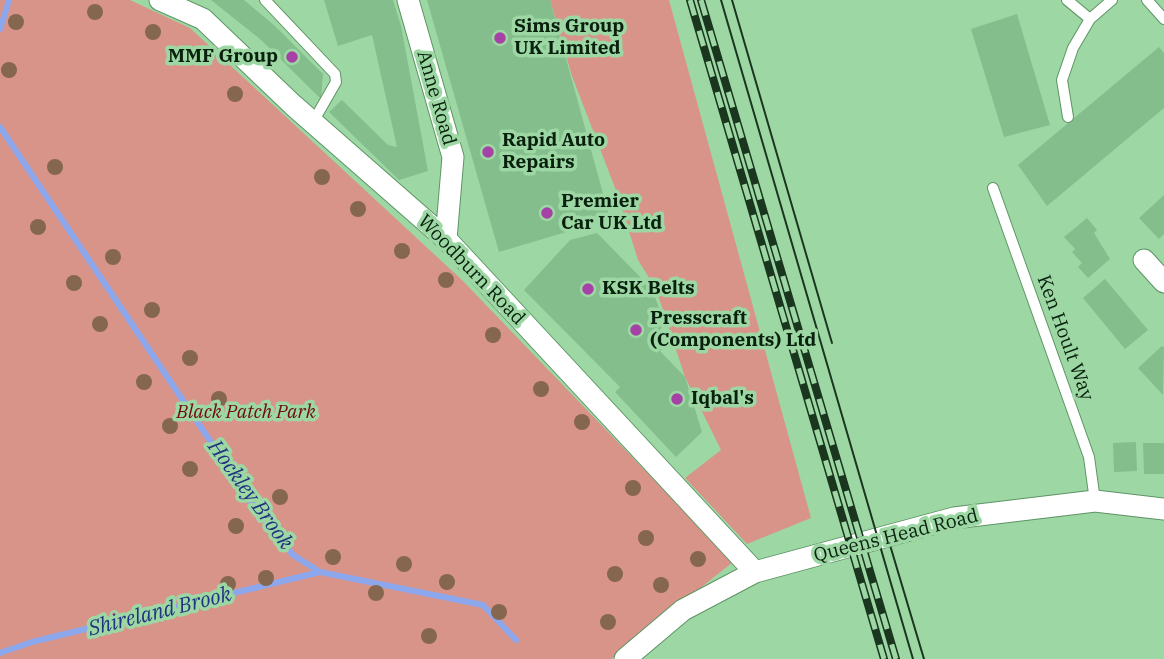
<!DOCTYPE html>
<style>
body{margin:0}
canvas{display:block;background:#9dd7a4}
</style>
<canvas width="1164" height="659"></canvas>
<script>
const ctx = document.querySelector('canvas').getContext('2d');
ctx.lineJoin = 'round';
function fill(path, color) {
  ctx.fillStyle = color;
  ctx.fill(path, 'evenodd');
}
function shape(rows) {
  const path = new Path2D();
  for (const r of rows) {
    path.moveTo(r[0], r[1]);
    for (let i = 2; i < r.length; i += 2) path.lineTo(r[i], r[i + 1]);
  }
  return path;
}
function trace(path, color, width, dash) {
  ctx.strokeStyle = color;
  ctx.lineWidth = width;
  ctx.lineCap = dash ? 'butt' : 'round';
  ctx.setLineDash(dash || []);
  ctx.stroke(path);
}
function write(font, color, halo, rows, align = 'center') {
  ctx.font = font + ' "IBM Plex Serif",serif';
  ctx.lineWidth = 7;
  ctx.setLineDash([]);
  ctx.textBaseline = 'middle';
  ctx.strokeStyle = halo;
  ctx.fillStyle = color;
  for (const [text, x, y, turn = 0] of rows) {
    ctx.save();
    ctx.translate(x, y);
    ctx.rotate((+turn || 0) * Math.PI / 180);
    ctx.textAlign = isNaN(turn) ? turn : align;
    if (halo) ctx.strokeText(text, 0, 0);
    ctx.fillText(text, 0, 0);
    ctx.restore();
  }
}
fill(shape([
 [0,0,130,0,190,28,462,280,733,562,611,659,0,659],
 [550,0,669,0,811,518,747,544,685,478,721,450,685,377,656,289,638,260,617,193,572,76]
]), '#d9948a');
trace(shape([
 [0,29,9,0],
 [0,127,257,511,293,555,320,572,483,605,516,640],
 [0,653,32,642,320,572]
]), '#8da7ed', 6);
fill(shape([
 [211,0,244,0,275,26,323,74,321,99,260,39],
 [324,0,393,0,401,26,428,171,399,180,329,112,342,100,388,145,397,147,372,35,338,46],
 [427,0,550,0,610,219,499,252],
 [1017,14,1050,125,1004,137,971,29],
 [1159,47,1164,53,1164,108,1047,206,1018,165],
 [1164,195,1164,234,1159,239,1139,218],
 [1087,218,1097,230,1094,233,1110,259,1088,278,1078,267,1082,263,1072,252,1075,249,1064,237],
 [597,233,652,289,665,324,655,335,665,345,660,351,685,377,702,432,676,457,615,392,620,387,524,290,570,240],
 [1105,279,1148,330,1125,349,1083,298],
 [1162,346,1164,347,1163,395,1138,368],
 [1136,442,1137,471,1114,472,1113,443],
 [1143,443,1164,443,1164,474,1144,474]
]), '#84be8c');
const service = shape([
 [265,0,335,74,336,82,313,122],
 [1067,0,1090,19,1112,0],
 [1147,0,1164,19],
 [1068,117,1062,80,1073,48,1090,19],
 [993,188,1089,457,1095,501]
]);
const minor = shape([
 [160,0,203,19,293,105,446,239,755,572],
 [408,0,453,157,446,239],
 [1144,260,1164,282],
 [625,659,683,610,755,572,954,518,1095,501,1164,509]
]);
trace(service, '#5d9565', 12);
trace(minor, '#5d9565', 23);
trace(service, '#fff', 10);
trace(minor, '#fff', 21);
trace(shape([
 [721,0,913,659],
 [732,0,832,343],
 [887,535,924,659]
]), '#1a361f', 2);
const rail = shape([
 [690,0,884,659],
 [701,0,896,659]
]);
trace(rail, '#1a361f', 8);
trace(rail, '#9dd7a4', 5, [16]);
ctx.fillStyle = '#85664f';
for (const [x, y] of [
 [95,12],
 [16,22],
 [153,32],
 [9,70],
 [235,94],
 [55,167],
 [322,177],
 [358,209],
 [38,227],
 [402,251],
 [113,257],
 [446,280],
 [74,283],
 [152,310],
 [100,324],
 [493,335],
 [190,358],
 [144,382],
 [541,389],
 [219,399],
 [582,422],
 [170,426],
 [190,469],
 [633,488],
 [280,497],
 [236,526],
 [646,538],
 [333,557],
 [698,559],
 [404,564],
 [615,574],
 [266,578],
 [447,582],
 [228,584],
 [661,585],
 [376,593],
 [499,612],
 [608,622],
 [429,636]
]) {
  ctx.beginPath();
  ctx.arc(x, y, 8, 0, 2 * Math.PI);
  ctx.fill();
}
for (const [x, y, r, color] of [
 [500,38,7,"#a641a5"],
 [292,57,7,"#a641a5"],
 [488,152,7,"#a641a5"],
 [547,213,7,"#a641a5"],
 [588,289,7,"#a641a5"],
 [636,330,7,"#a641a5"],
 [677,399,7,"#a641a5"]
]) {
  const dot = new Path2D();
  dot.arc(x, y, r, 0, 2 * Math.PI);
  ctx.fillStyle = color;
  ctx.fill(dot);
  trace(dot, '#9dd7a4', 2.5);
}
write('bold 19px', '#08200d', '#9dd7a4', [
 ["Sims Group",514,27],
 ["UK Limited",514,49],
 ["MMF Group",278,57,"right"],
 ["Rapid Auto",502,141],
 ["Repairs",502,163],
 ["Premier",561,202],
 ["Car UK Ltd",561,224],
 ["KSK Belts",602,289],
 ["Presscraft",650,319],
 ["(Components) Ltd",650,341],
 ["Iqbal's",691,399]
], 'left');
write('19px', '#08200d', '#9dd7a4', [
 ["Anne Road",436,98,74],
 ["Woodburn Road",471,270,46],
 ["Ken Hoult Way",1065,338,70],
 ["Queens Head Road",896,536,-14]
]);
write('italic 19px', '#710a0a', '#9dd7a4', [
 ["Black Patch Park",246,413]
]);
write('italic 21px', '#1f3381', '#9dd7a4', [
 ["Hockley Brook",250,495,54],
 ["Shireland Brook",160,612,-14]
]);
</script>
